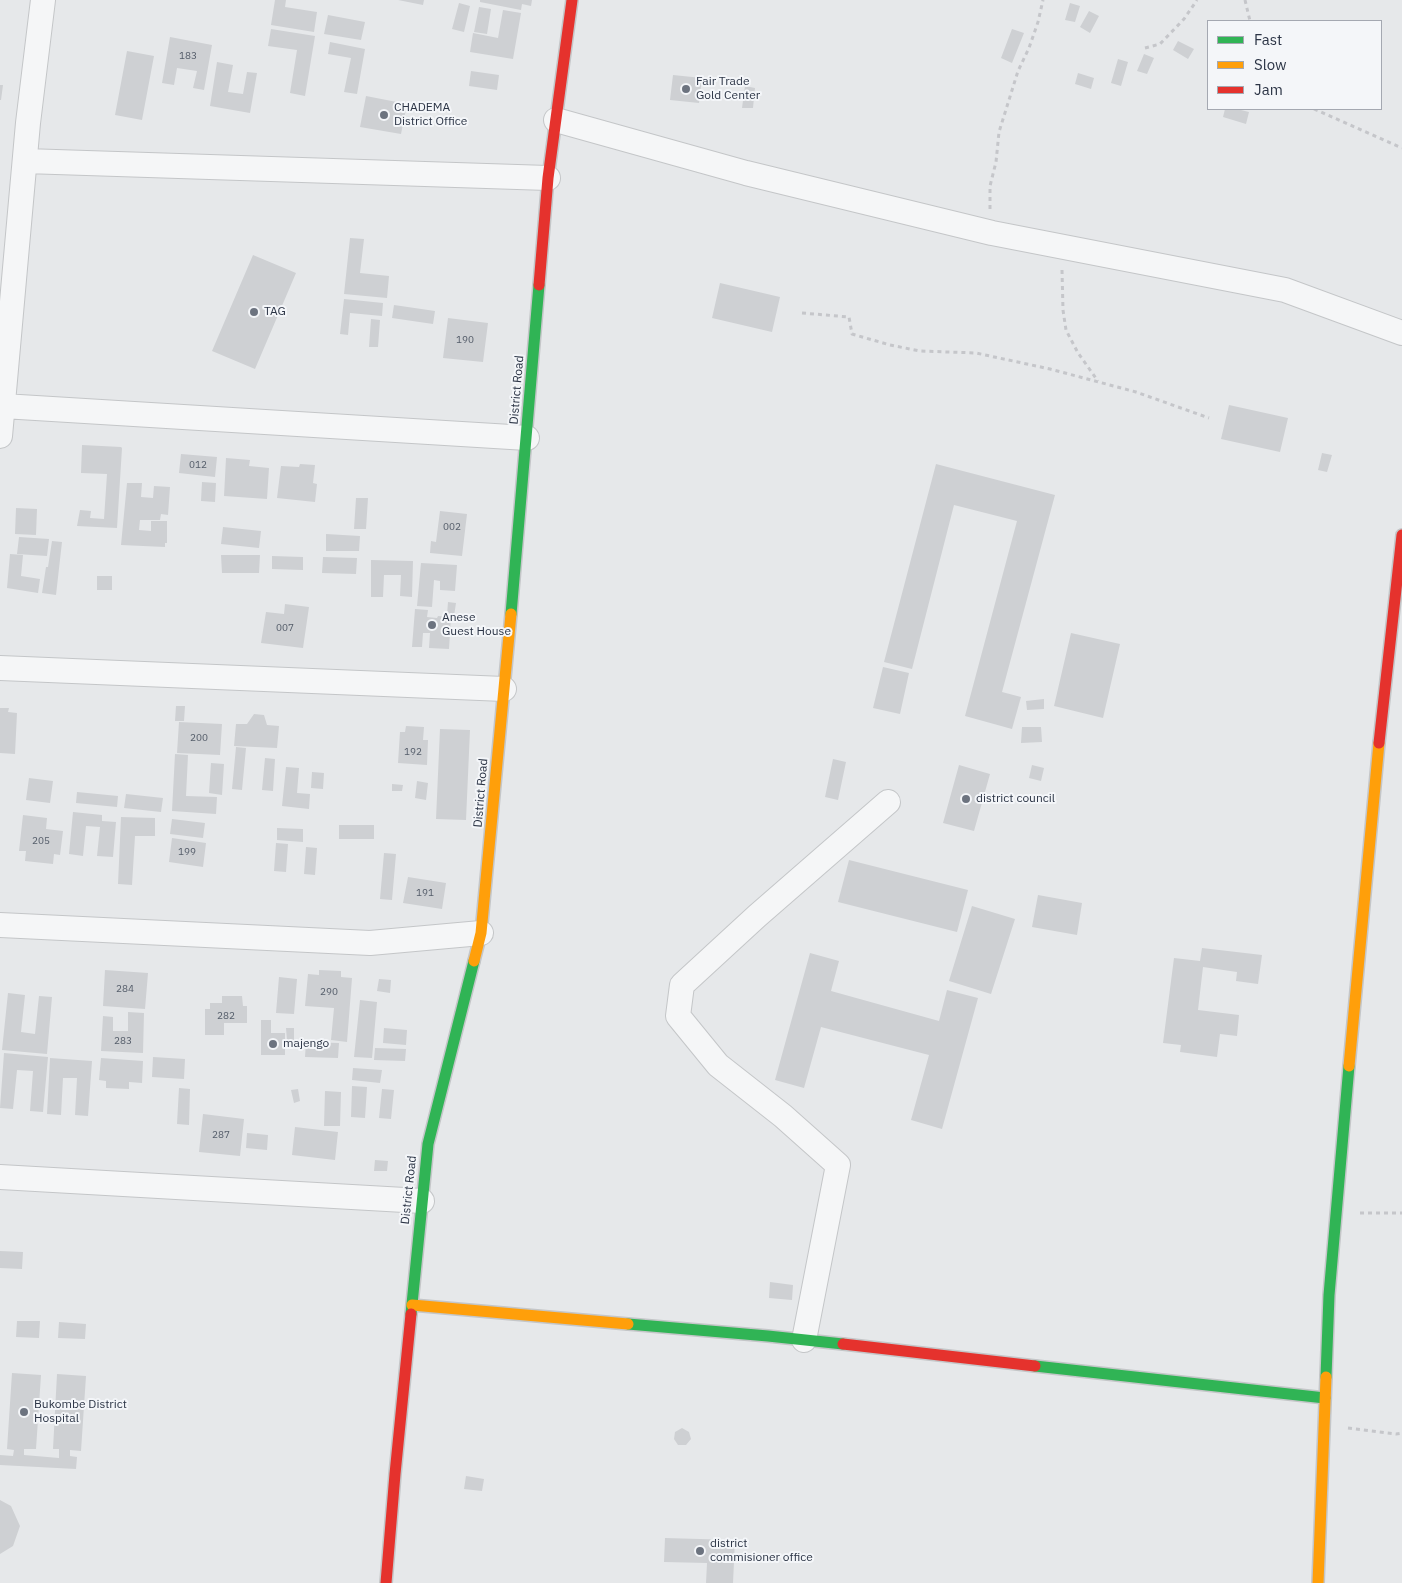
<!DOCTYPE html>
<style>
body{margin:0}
#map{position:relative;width:1402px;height:1583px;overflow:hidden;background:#e6e8ea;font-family:"IBM Plex Sans",sans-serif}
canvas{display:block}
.legend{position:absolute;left:1207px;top:20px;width:175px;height:90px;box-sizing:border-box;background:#f4f6f9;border:1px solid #a4a8b1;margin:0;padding:6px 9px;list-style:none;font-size:15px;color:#2b3445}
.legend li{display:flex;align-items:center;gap:10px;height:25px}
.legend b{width:25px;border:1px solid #a4a8b1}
</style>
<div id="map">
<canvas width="1402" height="1583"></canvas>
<ul class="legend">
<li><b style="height:6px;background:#30b455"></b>Fast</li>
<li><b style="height:6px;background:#ff9f0a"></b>Slow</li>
<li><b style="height:6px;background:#e5322d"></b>Jam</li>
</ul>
</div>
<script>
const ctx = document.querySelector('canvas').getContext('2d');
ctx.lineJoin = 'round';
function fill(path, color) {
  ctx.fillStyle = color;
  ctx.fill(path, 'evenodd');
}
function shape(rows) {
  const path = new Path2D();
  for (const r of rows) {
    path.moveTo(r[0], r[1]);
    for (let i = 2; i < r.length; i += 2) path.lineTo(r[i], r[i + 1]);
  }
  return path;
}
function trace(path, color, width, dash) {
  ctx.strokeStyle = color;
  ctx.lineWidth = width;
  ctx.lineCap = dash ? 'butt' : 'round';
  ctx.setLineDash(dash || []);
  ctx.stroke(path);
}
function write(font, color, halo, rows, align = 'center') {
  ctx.font = font + ' "IBM Plex Sans",sans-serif';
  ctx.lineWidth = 4;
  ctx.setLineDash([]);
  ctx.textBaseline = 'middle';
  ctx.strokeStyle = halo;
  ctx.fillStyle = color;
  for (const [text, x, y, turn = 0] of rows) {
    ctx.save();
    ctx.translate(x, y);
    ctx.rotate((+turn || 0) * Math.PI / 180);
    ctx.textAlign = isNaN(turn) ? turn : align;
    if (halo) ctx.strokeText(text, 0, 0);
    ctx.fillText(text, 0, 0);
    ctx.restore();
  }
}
fill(shape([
 [275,0,286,0,285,7,317,12,314,32,271,25],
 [398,0,424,0,423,5],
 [480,0,532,0,531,6,522,4,521,10,480,2],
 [459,3,470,6,464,32,452,29],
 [1070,3,1080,6,1075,22,1065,20],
 [479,7,491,9,487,34,474,32],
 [503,10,521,13,513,59,470,52,473,33,498,38],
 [1089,11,1099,16,1090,33,1080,27],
 [328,15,365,22,361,40,324,34],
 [271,29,315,36,305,96,290,93,297,50,268,46],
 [1012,29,1024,33,1012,63,1001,58],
 [170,37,212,45,204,90,193,88,197,71,177,68,174,85,162,83],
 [1178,41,1194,49,1188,59,1173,50],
 [330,42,365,49,357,94,344,92,351,58,328,54],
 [127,51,154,56,142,120,115,115],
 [1144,54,1154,58,1147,74,1137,71],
 [1118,59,1128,62,1121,86,1111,83],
 [217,62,233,65,228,92,243,94,247,72,257,73,250,113,210,106],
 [471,71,499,75,497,90,469,86],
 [1078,73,1094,78,1091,89,1075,84],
 [673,75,702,78,699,103,670,100],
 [0,85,3,85,1,100,0,100],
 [745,86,755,88,753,108,742,108],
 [366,96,407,104,401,134,360,127],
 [1225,109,1237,109,1249,112,1246,124,1223,117],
 [350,238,364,239,360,273,389,276,387,298,344,294],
 [253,255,296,273,255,369,212,351],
 [720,283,780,297,772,332,712,318],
 [344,299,383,303,382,316,350,313,348,335,340,334],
 [394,305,435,311,433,324,392,318],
 [448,318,488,323,483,362,443,358],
 [371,319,380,320,378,347,369,347],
 [1229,405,1288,418,1280,452,1221,439],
 [82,445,121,447,122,448,117,528,77,526,80,510,91,511,90,518,104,519,107,474,81,473],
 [1322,453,1332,455,1327,472,1318,470],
 [181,454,217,457,215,477,179,473],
 [226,458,250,460,249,466,269,468,267,499,224,496],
 [300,464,315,465,313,483,317,484,315,502,277,498,281,466,299,467],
 [936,464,1055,495,1002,692,1021,697,1012,729,965,716,1017,521,954,505,912,669,884,662],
 [202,482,216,483,215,502,201,501],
 [127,483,142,483,141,497,153,498,154,486,170,487,168,515,161,514,160,520,139,520,140,520,139,530,151,531,151,521,167,521,167,543,165,543,165,547,121,545],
 [356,498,368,498,366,529,354,529],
 [16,508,37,509,36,535,15,534],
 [440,511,467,514,462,556,430,553,431,541,436,542],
 [223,527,261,531,259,548,221,544],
 [326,534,360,536,359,551,326,551],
 [19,537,49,539,47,556,17,554],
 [52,541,62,542,56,595,42,593,46,567,48,567],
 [10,554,23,555,21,576,40,579,38,593,7,588],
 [221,555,260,555,259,573,222,573],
 [272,556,303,557,303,570,272,569],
 [323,557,357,558,356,574,322,573],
 [371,560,413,561,412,597,400,596,401,575,384,575,383,597,371,597],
 [421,563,457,565,455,591,440,590,440,581,434,580,432,607,417,606],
 [97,576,112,576,112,590,97,590],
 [448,602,456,603,454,616,447,615],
 [285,604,309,607,303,648,261,643,266,612,284,614],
 [415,609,428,610,427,617,437,618,438,616,451,617,449,649,429,648,430,633,423,633,422,647,412,647],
 [1071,633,1120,644,1103,718,1054,706],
 [883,667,909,673,900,714,873,708],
 [1044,699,1044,709,1027,710,1026,701],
 [176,706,185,706,184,721,175,721],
 [0,708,9,708,8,712,17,713,15,754,0,753],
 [254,714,264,715,267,725,279,726,277,748,234,746,236,724,247,724],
 [179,722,222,724,220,755,177,753],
 [406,726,424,727,423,740,428,740,427,765,398,763,400,732,405,732],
 [1022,727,1041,727,1042,742,1021,743],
 [440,729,470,730,466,820,436,819],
 [236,747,246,748,242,790,232,789],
 [175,754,188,755,186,796,217,797,216,814,172,811],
 [265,758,275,759,273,791,262,790],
 [833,759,846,762,838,800,825,797],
 [211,763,224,764,222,795,209,793],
 [959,765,990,774,974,831,943,823],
 [1032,765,1044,768,1041,781,1029,778],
 [286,767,299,768,297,793,310,794,309,809,282,806],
 [312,772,324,773,323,789,311,788],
 [29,778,53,781,50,803,26,800],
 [417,781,428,783,426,800,415,798],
 [392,784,403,785,402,791,392,791],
 [77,792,118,796,117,807,76,803],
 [126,794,163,798,161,812,124,808],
 [73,812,102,815,102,821,116,822,113,857,97,856,100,827,86,826,83,856,69,854],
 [23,815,47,818,46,829,63,831,60,855,54,854,53,864,25,861,26,851,19,851],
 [121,817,155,818,155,836,135,836,132,885,118,884],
 [172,819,205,823,203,838,170,834],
 [339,825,374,825,374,839,339,839],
 [277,828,303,829,303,842,277,840],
 [172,838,206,843,203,867,169,862],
 [276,843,288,844,286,872,274,871],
 [306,847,317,848,315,875,304,874],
 [384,853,396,854,392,900,380,899],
 [849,860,968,890,957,932,838,902],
 [408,877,446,883,442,909,403,903],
 [1038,895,1082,903,1077,935,1032,927],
 [972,906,1015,919,991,994,949,981],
 [1202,948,1262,955,1258,984,1236,981,1237,972,1203,967,1198,1010,1239,1015,1237,1036,1220,1034,1217,1057,1180,1052,1181,1045,1163,1043,1174,958,1200,961],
 [810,953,839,961,831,991,939,1021,947,990,978,998,942,1129,911,1120,929,1055,821,1027,804,1088,775,1080],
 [105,970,148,973,145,1009,103,1006],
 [319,970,341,971,341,977,352,978,347,1042,331,1040,334,1008,305,1006,308,974,319,975],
 [279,977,297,979,294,1014,276,1013],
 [379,979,391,980,390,993,377,991],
 [8,993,25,995,21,1032,35,1034,39,996,52,997,47,1054,2,1050],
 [222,996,242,996,243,1006,247,1006,247,1023,224,1023,224,1035,205,1035,205,1009,210,1009,210,1003,222,1003],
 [360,1000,377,1002,372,1058,354,1057],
 [128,1012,144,1013,143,1053,101,1051,103,1016,113,1017,113,1031,128,1031],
 [261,1020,271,1020,271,1033,285,1033,285,1055,261,1055],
 [286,1028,294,1028,294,1040,287,1040],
 [384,1028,407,1030,406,1045,383,1043],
 [306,1042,339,1043,338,1058,305,1057],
 [375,1048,406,1049,405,1061,374,1060],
 [4,1053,48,1057,43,1112,30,1111,33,1071,17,1070,13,1109,0,1108],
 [153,1057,185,1059,184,1079,152,1077],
 [50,1058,92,1061,88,1116,75,1115,77,1078,63,1078,61,1115,47,1114],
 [101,1058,143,1061,142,1083,129,1082,129,1089,106,1088,106,1081,99,1080],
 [353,1068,382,1070,380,1083,352,1080],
 [352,1086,367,1087,365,1118,351,1117],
 [179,1088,190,1089,189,1125,177,1124],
 [298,1089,300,1101,294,1103,291,1090],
 [382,1089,394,1090,391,1119,379,1118],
 [325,1091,341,1092,340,1126,324,1126],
 [203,1114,244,1119,240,1156,199,1152],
 [295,1127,338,1132,335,1160,292,1155],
 [247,1133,268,1135,267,1150,246,1148],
 [375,1160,388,1161,387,1171,374,1171],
 [0,1251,23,1252,22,1269,0,1268],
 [770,1282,793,1285,792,1300,769,1298],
 [17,1321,40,1321,39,1338,16,1337],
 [59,1322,86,1324,85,1339,58,1338],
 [12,1373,41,1375,36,1449,24,1449,24,1455,59,1458,59,1449,53,1449,57,1374,86,1376,81,1451,70,1450,70,1456,77,1457,76,1469,0,1465,0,1455,13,1456,14,1450,7,1449],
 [682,1428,689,1432,691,1439,686,1445,678,1445,674,1439,675,1432],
 [466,1476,484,1479,482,1491,464,1489],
 [0,1500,11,1506,20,1526,13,1546,0,1554],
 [665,1538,735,1540,733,1583,706,1583,707,1563,664,1562]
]), '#ced0d3');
const street = shape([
 [556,120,746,173,992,233,1285,290,1402,333],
 [25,161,548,178],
 [3,406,527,438],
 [0,436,28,123,43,0],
 [0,668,504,689],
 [0,925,370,943,481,933],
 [0,1177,422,1201],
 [804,1340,838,1165,783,1116,718,1065,678,1016,682,985,757,916,888,802]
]);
const fast = shape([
 [511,614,539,285],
 [411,1314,428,1144,474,961],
 [628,1324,768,1336,843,1344],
 [1035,1366,1325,1398],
 [1326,1377,1329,1295,1349,1066]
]);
const slow = shape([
 [474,961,481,933,511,614],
 [1349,1066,1379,743],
 [412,1305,628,1324],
 [1318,1583,1326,1377]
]);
const jam = shape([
 [539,285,548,178,572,0],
 [1379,743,1402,535],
 [843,1344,1035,1366],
 [386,1583,395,1474,411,1314]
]);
trace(street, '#c4c6c8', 26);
trace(fast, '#c4c6c8', 14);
trace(slow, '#c4c6c8', 14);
trace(jam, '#c4c6c8', 14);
trace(shape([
 [1245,0,1250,21],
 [1145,48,1160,44,1184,19,1197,0],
 [1314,109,1402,148],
 [990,209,990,186,996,162,999,132,1018,71,1029,48,1038,22,1043,0],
 [1062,270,1063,310,1066,330,1078,353,1098,381],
 [802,313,849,317,852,334,890,345,920,351,976,353,1050,369,1136,392,1209,418],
 [1360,1213,1402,1213],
 [1348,1428,1396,1434,1402,1433]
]), '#c5c6ca', 3, [4, 4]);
trace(street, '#f5f6f7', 24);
trace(fast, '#30b455', 11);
trace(slow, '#ff9f0a', 11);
trace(jam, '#e5322d', 11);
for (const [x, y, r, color] of [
 [686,89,5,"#6c737f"],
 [384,115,5,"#6c737f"],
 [254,312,5,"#6c737f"],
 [432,625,5,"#6c737f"],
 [966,799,5,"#6c737f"],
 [273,1044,5,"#6c737f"],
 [24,1412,5,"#6c737f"],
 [700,1551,5,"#6c737f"]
]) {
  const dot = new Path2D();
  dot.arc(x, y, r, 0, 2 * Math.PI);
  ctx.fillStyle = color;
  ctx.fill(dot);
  trace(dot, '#f4f6f9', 2);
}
write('10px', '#545c69', null, [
 ["183",188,56],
 ["190",465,340],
 ["012",198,465],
 ["002",452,527],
 ["007",285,628],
 ["200",199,738],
 ["192",413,752],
 ["205",41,841],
 ["199",187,852],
 ["191",425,893],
 ["284",125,989],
 ["290",329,992],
 ["282",226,1016],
 ["283",123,1041],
 ["287",221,1135]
]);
write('12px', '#2b3445', '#f4f6f9', [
 ["Fair Trade",696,82],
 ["Gold Center",696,96],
 ["CHADEMA",394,108],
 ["District Office",394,122],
 ["TAG",264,312],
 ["Anese",442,618],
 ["Guest House",442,632],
 ["district council",976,799],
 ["majengo",283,1044],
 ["Bukombe District",34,1405],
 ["Hospital",34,1419],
 ["district",710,1544],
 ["commisioner office",710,1558]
], 'left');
write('12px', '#2b3445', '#f4f6f9', [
 ["District Road",517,390,-85],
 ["District Road",481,793,-85],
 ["District Road",409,1190,-84]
]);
</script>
